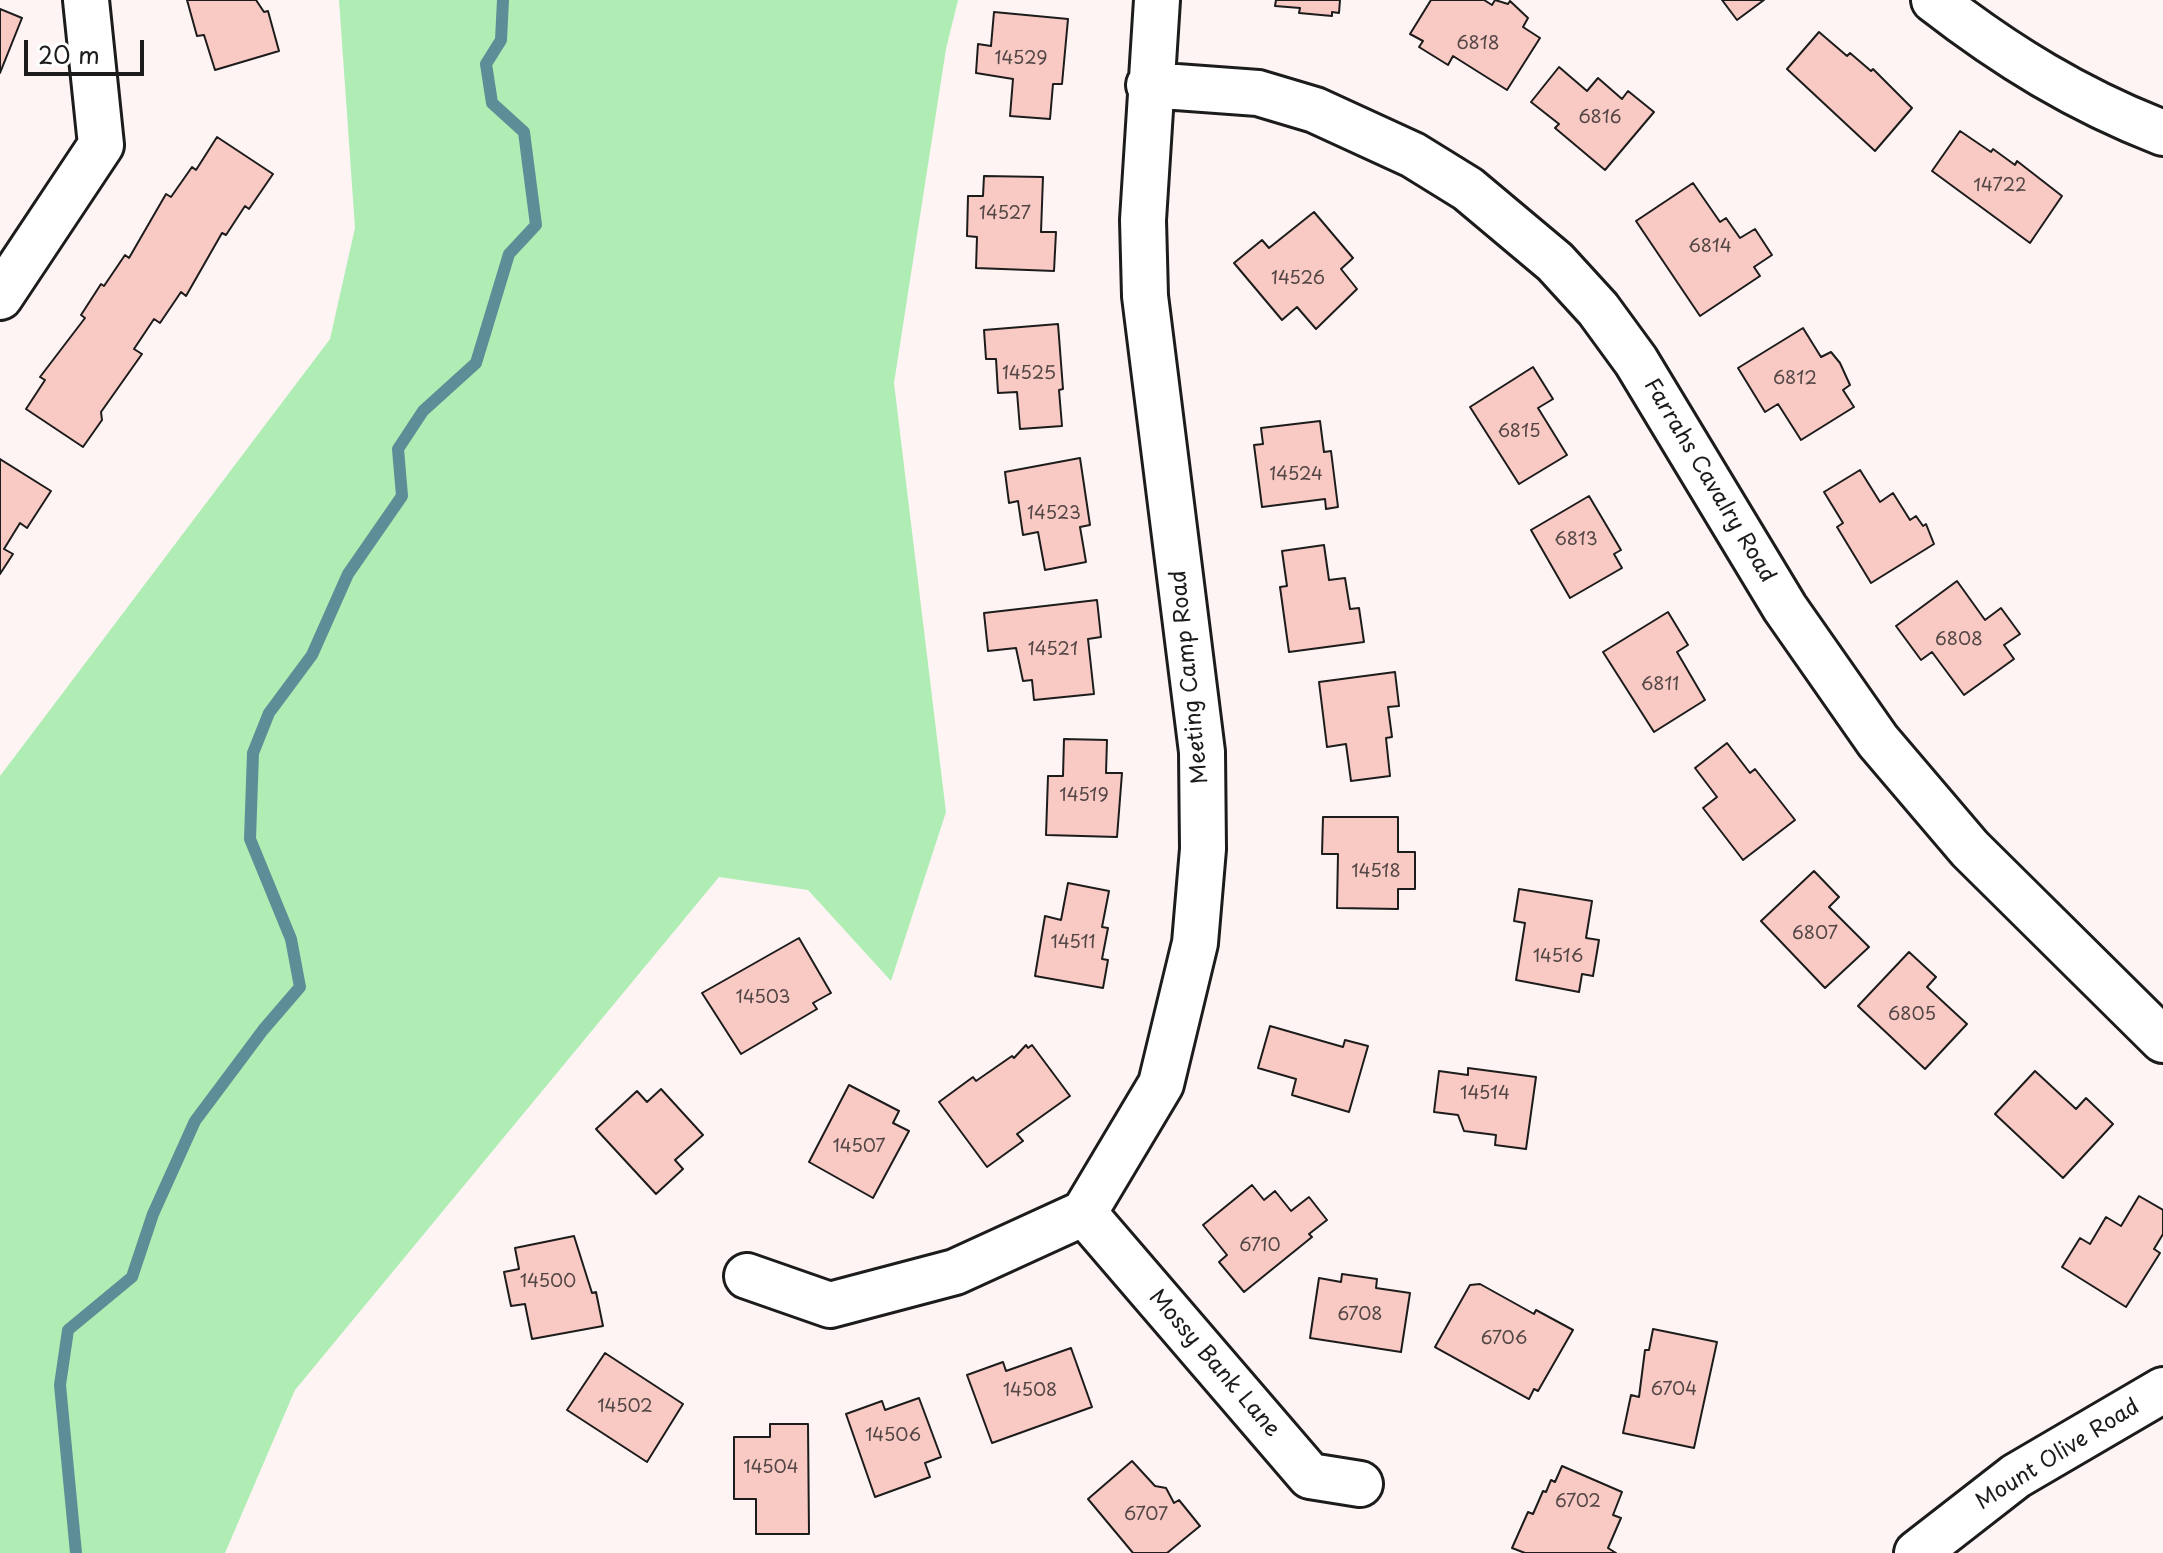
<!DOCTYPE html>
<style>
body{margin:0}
#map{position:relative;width:2163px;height:1553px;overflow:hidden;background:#fef4f3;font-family:"Playpen Sans",sans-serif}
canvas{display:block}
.scale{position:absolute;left:24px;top:40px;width:120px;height:36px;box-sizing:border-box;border:4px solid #1c1c1c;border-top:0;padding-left:10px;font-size:24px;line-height:28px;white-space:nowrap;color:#1c1c1c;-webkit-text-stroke:6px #fff;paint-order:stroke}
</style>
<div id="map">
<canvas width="2163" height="1553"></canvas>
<div class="scale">20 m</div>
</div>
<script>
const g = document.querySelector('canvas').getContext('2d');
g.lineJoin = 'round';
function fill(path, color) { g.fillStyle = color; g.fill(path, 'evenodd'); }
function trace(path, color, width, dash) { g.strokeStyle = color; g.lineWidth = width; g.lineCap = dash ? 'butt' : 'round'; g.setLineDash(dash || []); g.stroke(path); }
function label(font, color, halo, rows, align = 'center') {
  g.font = font + ' "Playpen Sans",sans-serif'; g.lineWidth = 8; g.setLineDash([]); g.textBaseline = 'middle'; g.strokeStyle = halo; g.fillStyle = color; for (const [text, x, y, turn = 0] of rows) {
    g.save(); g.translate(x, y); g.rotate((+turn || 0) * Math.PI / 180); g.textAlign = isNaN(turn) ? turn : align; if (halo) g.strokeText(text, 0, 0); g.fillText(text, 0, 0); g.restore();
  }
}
fill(new Path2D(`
 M339,0H958L946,49L894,383L946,812L891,981L808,890L719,877L295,1390L225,1553H0V776L330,339L355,228Z`), '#afedb4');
trace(new Path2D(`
 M76,1553L60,1385L68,1330L132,1277L153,1214L195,1121L263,1030L300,987L291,939L250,839L253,753L269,713L312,655L348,574L402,496L398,449L423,411L476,363L509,254L536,225L524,132L492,103L486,64L501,40L503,0`), '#5d8d96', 12);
const building = new Path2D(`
 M187,0H256L264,12L268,11L279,51L215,70L204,35L197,36Z
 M1276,0H1340L1339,13L1332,12V16L1299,13L1300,8L1275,6Z
 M1431,0H1484L1492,5L1495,0L1508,4L1510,1L1528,18L1523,27L1540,38L1507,90L1453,56L1448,65L1419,47L1423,41L1410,34Z
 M1722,0H1764L1737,20Z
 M0,9L22,18L0,73Z
 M994,12L1068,19L1062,84H1053L1050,119L1010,116L1013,79L976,73L978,44L991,46Z
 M1819,32L1847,56L1850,53L1871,71L1873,69L1912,108L1875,151L1787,69Z
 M1559,67L1587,91L1598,78L1622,99L1628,91L1654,112L1605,170L1555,128L1559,124L1531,102Z
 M1960,131L1991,152L1993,149L2015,165L2017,161L2062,196L2030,243L1932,171Z
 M217,137L273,174L249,209L245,206L226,235L222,233L186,296L181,292L160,323L154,319L134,349L142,354L101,412L102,420L83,447L26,409L45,380L40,377L85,318L81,315L101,284L104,286L125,255L129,258L166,194L171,197L192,167L196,170Z
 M984,176L1043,177L1041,232H1056L1054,271L976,268L977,237L967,236L968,196H983Z
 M1693,183L1720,222L1726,218L1740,238L1755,229L1772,255L1754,267L1760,276L1700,316L1636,221Z
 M1314,212L1353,258L1341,269L1357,289L1316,329L1297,307L1282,320L1234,263L1262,240L1269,248Z
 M1058,324L1063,389L1059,390L1062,426L1020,429L1017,392L998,393L996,359H986L984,330Z
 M1803,328L1821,357L1831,352L1840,363L1850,385L1843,390L1854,407L1801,440L1778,404L1765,412L1738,368Z
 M1533,367L1553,399L1538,408L1567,455L1519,484L1470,407Z
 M1320,421L1324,452L1331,451L1338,507L1326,509L1325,499L1262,507L1254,445L1263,444L1261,428Z
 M1080,458L1090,525L1080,527L1086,562L1045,570L1038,532L1023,535L1018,501L1009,503L1005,472Z
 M0,459L51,491L27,528L20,523L4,549L13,554L0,574Z
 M1860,470L1880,502L1893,493L1910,520L1916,516L1923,526L1926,524L1934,544L1871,583L1837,527L1843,523L1824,492Z
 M1589,496L1621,550L1614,554L1622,568L1570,598L1531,530Z
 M1324,545L1329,580L1345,578L1350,609L1359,608L1364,642L1289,652L1280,587L1287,586L1282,551Z
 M1957,581L1985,620L2001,608L2020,634L2004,645L2014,659L1964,695L1932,652L1921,660L1896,626Z
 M1097,600L1101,637L1088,639L1094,694L1034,700L1032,680L1023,681L1016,648L988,651L984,613Z
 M1668,612L1688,645L1677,652L1705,700L1654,732L1603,652Z
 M1395,672L1399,706L1388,707L1392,737L1386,738L1390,776L1351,781L1346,744L1327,747L1319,682Z
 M1064,739L1107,740L1106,773H1122L1117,837L1046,835L1048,776H1063Z
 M1727,743L1750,773L1755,769L1795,820L1743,860L1703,808L1717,797L1695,768Z
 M1323,817H1398V852H1415V889H1398V909L1337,908L1338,854H1322Z
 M1814,871L1839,897L1829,907L1869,947L1825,988L1761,921Z
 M1068,883L1109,891L1102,927L1108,928L1102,959L1108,960L1103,988L1035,976L1045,916L1061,920Z
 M1519,889L1592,901L1586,938L1599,940L1593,976L1582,974L1579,992L1516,980L1525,923L1514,921Z
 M799,938L831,993L813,1003L817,1009L741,1054L702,993Z
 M1909,952L1936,977L1927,987L1967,1024L1925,1069L1858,1006Z
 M1270,1026L1343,1047L1345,1040L1368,1046L1349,1112L1292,1095L1296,1079L1258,1068Z
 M1026,1045L1028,1048L1032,1045L1070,1096L1017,1134L1023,1141L987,1167L939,1102L973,1077L976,1081L1012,1056L1014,1058Z
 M1468,1068L1536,1077L1526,1149L1495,1145L1496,1135L1464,1131L1458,1115L1434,1112L1439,1071L1468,1075Z
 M2035,1071L2076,1109L2086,1098L2113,1124L2063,1178L1995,1114Z
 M849,1085L899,1111L893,1123L909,1131L873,1198L809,1162Z
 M661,1089L703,1135L675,1160L683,1169L656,1194L596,1129L637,1091L647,1102Z
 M1252,1185L1264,1200L1275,1191L1291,1211L1309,1197L1327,1220L1309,1234L1312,1237L1244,1292L1219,1262L1227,1255L1203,1225Z
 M2139,1196L2163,1210V1234L2154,1249L2160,1253L2126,1307L2062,1267L2080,1238L2090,1244L2106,1217L2121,1226Z
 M574,1236L592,1293L596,1292L603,1326L532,1339L525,1304L511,1306L504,1272L519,1269L515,1248Z
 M1342,1274L1377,1279L1376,1288L1410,1293L1401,1352L1310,1338L1319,1278L1341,1282Z
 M1480,1284L1534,1314L1536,1310L1573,1330L1538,1391L1534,1389L1529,1399L1435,1347L1470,1285Z
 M1653,1329L1717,1342L1694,1448L1623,1433L1631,1395L1639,1397L1645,1350H1649Z
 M1071,1348L1092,1407L992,1443L967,1375L1003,1362L1006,1371Z
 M605,1353L683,1404L647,1462L567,1410Z
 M919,1398L941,1457L925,1463L930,1477L875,1497L846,1414L882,1401L885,1410Z
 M770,1424H808L809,1534H756V1499H734V1437H770Z
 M1132,1461L1155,1486L1166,1488L1174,1503L1179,1500L1200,1526L1167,1553H1133L1088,1499Z
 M1562,1466L1622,1492L1613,1515L1621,1518L1608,1548L1616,1553H1525L1512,1548L1528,1512L1533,1514L1543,1491L1546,1492L1551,1480L1555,1482Z`);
fill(building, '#f9c9c4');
trace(building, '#1c1c1c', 2);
const minor = new Path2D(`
 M1934,0C2006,56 2078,100 2163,133
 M1149,85L1258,93L1315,110L1413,155L1468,189L1555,262L1598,309L1636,361L1785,608L1878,741L1970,849L2163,1040
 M0,297L101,145L86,0
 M1084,1213L1310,1476L1360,1484
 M747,1276L830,1305L955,1272L1084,1213L1161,1084L1195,943L1203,849L1202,752L1145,296L1143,220L1157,0
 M1917,1553L2016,1476L2163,1390`);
trace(minor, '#1c1c1c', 50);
trace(minor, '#fff', 44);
label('18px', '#534746', null, [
 ["6818",1478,44],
 ["14529",1021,59],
 ["6816",1600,118],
 ["14722",2000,186],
 ["14527",1005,214],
 ["6814",1710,247],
 ["14526",1298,279],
 ["14525",1029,374],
 ["6812",1795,379],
 ["6815",1519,432],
 ["14524",1296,475],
 ["14523",1054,514],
 ["6813",1576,540],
 ["6808",1959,640],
 ["14521",1053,650],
 ["6811",1660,685],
 ["14519",1084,796],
 ["14518",1376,872],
 ["6807",1815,934],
 ["14511",1073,943],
 ["14516",1558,957],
 ["14503",763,998],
 ["6805",1912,1015],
 ["14514",1485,1094],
 ["14507",859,1147],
 ["6710",1260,1246],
 ["14500",548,1282],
 ["6708",1360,1315],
 ["6706",1504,1339],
 ["6704",1674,1390],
 ["14508",1030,1391],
 ["14502",625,1407],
 ["14506",893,1436],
 ["14504",771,1468],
 ["6702",1578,1502],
 ["6707",1146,1515]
]);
label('22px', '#1c1c1c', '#fff', [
 ["Farrahs Cavalry Road",1709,481,59],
 ["Meeting Camp Road",1190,677,-96],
 ["Mossy Bank Lane",1214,1364,49],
 ["Mount Olive Road",2058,1455,-32]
]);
</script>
